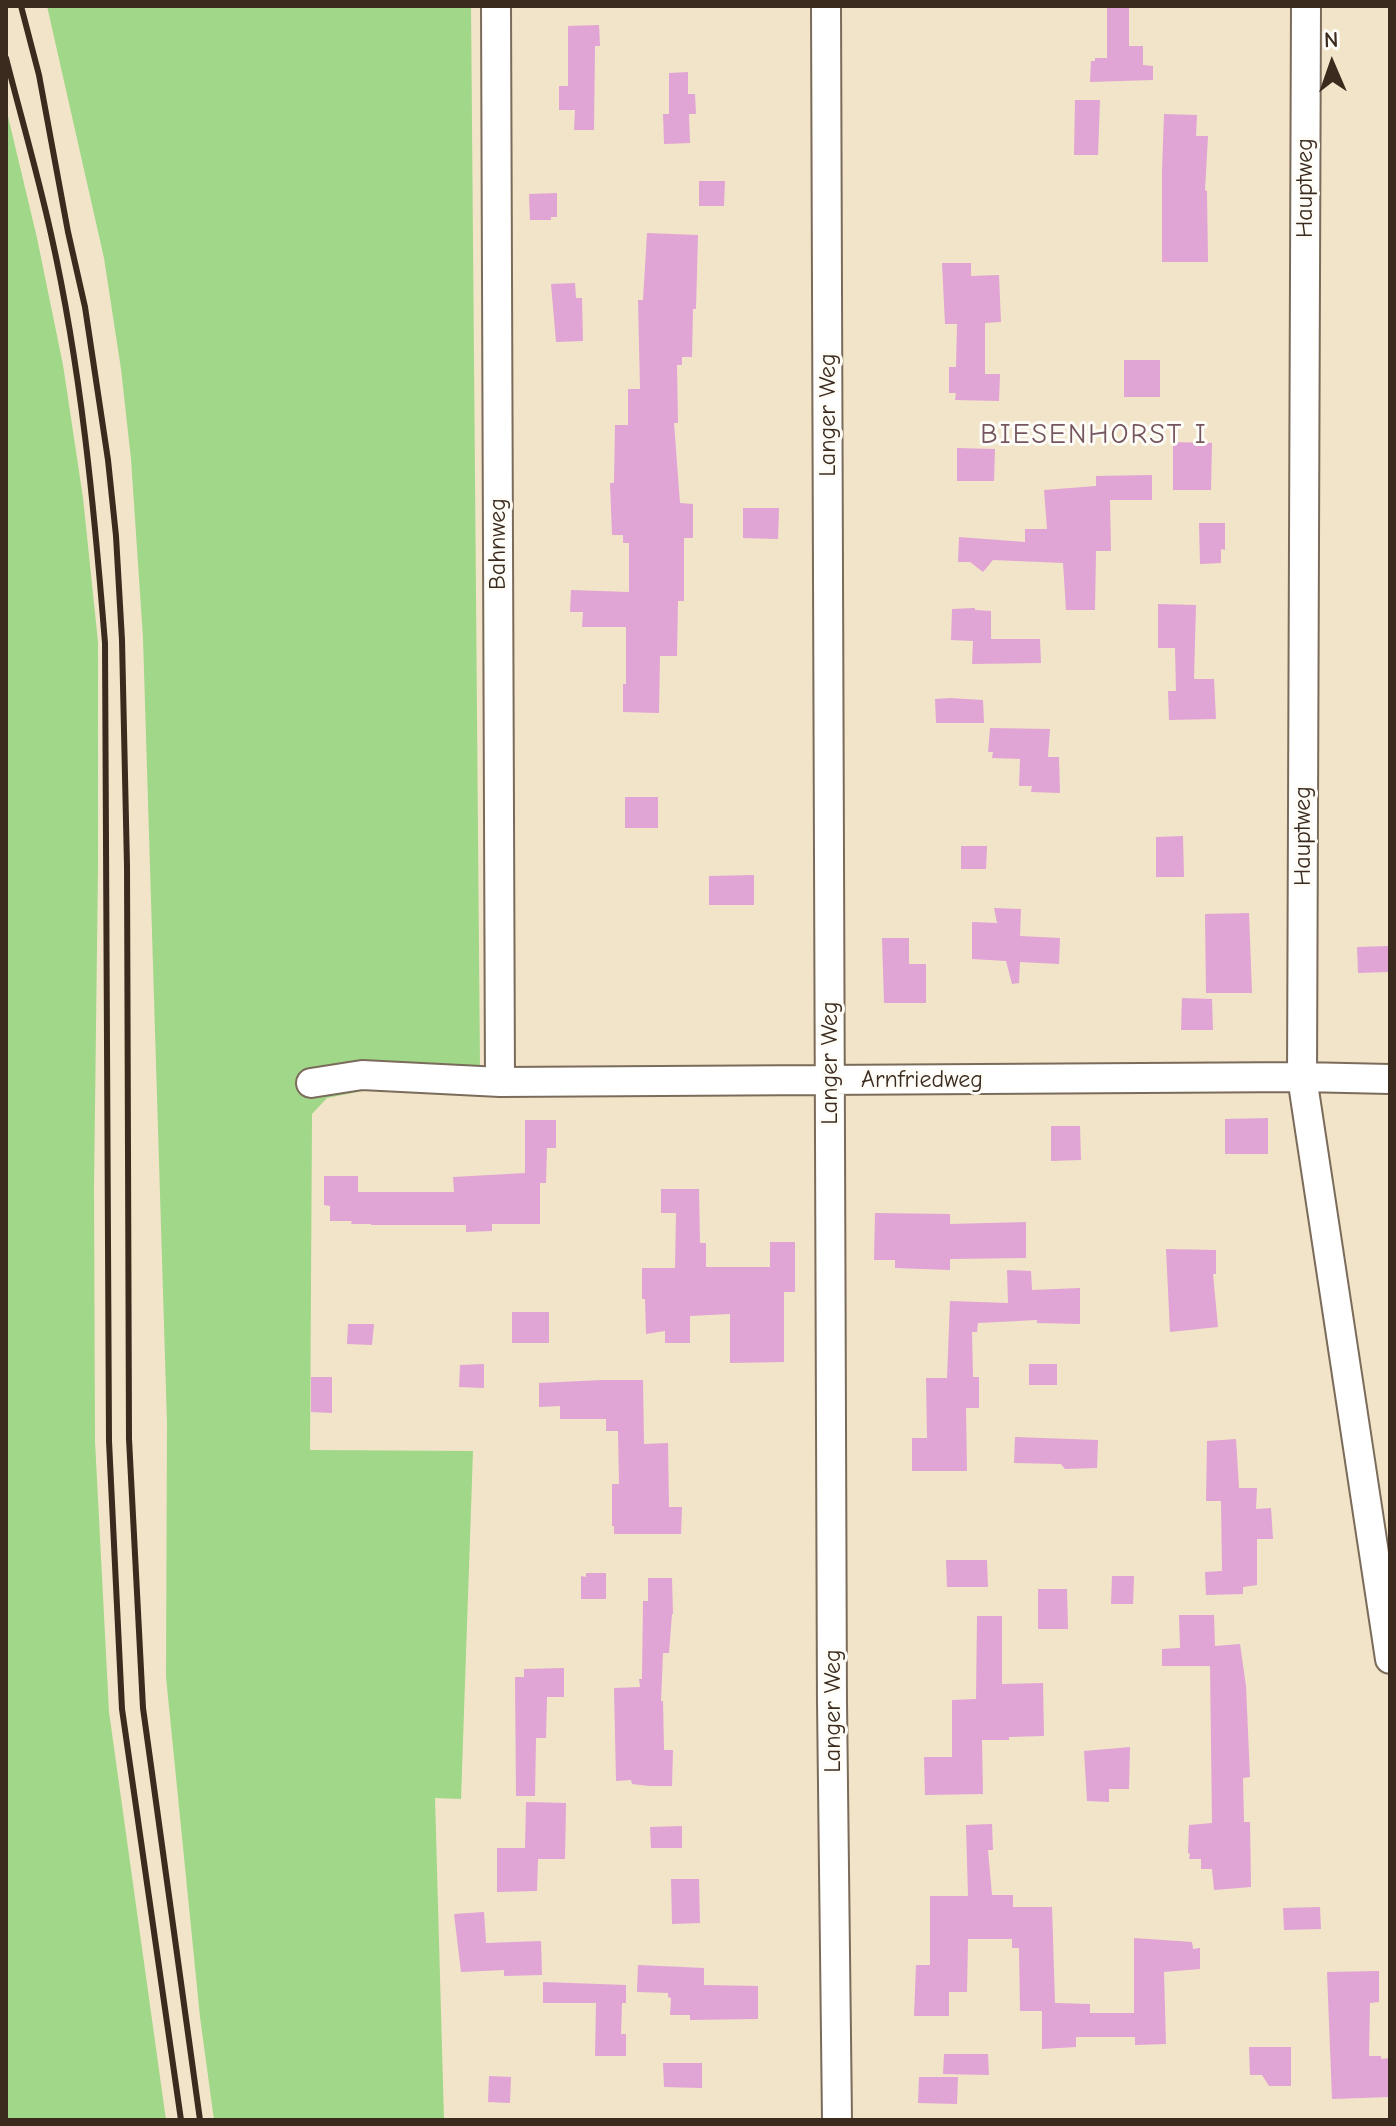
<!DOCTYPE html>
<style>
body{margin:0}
#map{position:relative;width:1396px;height:2126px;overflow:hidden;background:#f2e4c8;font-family:"Comic Neue",sans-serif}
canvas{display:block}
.frame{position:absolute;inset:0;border:8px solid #3b2a1e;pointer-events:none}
.north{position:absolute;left:1292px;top:24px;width:80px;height:80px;-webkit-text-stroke:6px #fdfcf7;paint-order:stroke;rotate:358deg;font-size:22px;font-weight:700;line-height:32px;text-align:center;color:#3b2a1e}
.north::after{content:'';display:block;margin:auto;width:28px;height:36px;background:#3b2a1e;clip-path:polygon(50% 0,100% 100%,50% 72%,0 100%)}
</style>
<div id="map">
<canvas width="1396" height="2126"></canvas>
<div class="frame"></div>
<div class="north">N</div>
</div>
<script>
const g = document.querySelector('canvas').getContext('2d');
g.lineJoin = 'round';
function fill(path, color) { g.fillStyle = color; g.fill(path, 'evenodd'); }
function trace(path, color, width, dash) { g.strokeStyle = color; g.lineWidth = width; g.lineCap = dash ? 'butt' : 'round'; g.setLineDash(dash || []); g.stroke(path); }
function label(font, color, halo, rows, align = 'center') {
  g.font = font + ' "Comic Neue",sans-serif'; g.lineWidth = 6; g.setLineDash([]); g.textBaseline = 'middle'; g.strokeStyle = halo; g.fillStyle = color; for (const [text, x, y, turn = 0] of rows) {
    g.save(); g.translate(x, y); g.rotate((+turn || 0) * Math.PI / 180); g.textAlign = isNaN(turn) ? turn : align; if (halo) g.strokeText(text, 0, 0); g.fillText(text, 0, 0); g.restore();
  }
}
fill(new Path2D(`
 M47,6H471L480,1068L327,1098L312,1114L310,1450L473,1451L461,1799L435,1798L444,2120H214L200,2017L166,1677L167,1423L143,638L131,459L121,369L104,258Z
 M6,108L37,238L63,365L83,498L98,642V868L94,1187L95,1441L109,1712L166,2120H6Z`), '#a0d788');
fill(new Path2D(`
 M1107,6H1129V46H1143V65L1153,66V80L1090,82L1091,61H1095V58H1107Z
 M599,25L600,46H595L594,130H574L575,110H559V86H568V26Z
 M688,72V94H695L696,114H689L690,143L664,144L663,114H669V73Z
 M1075,100H1100L1098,155H1074Z
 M1164,114L1197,115L1196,136H1208L1205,190L1207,191L1208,262H1162V171Z
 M699,181H725L724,206H699Z
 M557,193V217H551V220H530L529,194Z
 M647,233L698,235L696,309H693L692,357H682V365H677L678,423H674L680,503L693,504V538H684V601H678L677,656H660L659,713L623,712V684H626V627H582L583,612H570L571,590L629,592V543H623V535H612L610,483H614L615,425H628V389H640L638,300H643Z
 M942,263H971V276L999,275L1001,322L985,323V374H1000L999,401L955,400L956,393H949V367H956L957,324H945Z
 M575,283L576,298H582L583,341L556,342L551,284Z
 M1124,360H1160V397H1124Z
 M1173,442L1212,443L1211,490H1173Z
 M957,448L995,449L994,481H957Z
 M1152,475V500H1110L1111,551H1096L1095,610H1066L1063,563L993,560L983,572L970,562H958L959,537L1025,542V529H1047L1044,490L1096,486V476Z
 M743,508H779L778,539L743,538Z
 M1199,523H1225V550L1221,549V563L1200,564Z
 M1158,604L1196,605L1194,679H1214L1216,719L1169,720L1168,691H1176L1175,648H1158Z
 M975,608V610L991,611V639H1040L1041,663L972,664L973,641L951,640L952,609Z
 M950,698L983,700L984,723H936L935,699Z
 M990,728L1050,729L1048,757H1059L1060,793L1031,792L1032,786H1019L1020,759L992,758L993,752H988Z
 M625,797H658V828H625Z
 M1183,836L1184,877H1156V837Z
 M961,846H987L986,869H961Z
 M754,875V905H709V876Z
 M994,908L1021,909L1020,936L1060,938L1059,964L1020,962L1019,983L1012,984L1006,961L972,959V922L997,923Z
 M1249,913L1252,993H1206L1205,914Z
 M882,938H909V964H926V1003H884Z
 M1390,946V972L1358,973L1357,947Z
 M1182,998L1212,999L1213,1030H1181Z
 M1268,1118V1154H1225V1119Z
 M525,1120H556V1148H547L546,1183H540V1224H492V1231L466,1232V1225H371V1224H351L352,1221H330V1206L324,1205V1176H358V1192H454L453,1177L525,1173Z
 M1051,1126H1080L1081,1160L1051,1161Z
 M661,1189H699L700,1243H706V1267H770V1242H795V1292H784V1362L730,1363V1314L690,1316V1343H665V1331L646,1334L645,1299H642V1268H675L676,1213H661Z
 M875,1213L950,1214V1224L1026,1222V1258L950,1259V1270L895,1268V1260H874Z
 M1166,1249L1216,1250V1274H1213L1218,1327L1170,1332Z
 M1007,1270L1031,1271L1032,1290L1080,1288V1324L1037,1323V1320L978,1323L977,1332H972L973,1377H979V1408H966L967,1471H912V1438H927L926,1378H947L950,1301L1008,1303Z
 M512,1312H549V1343H512Z
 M348,1324H374L372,1345L347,1344Z
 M484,1364V1388L459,1387L460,1365Z
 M1029,1364H1057V1385H1029Z
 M311,1377H332V1413L311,1412Z
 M602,1380H643L644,1444L668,1443L669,1507H682L681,1534H614V1526H612V1484H619L618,1431H606V1419H560V1406L539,1407V1383Z
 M1015,1437L1098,1440L1097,1468L1065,1469L1061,1464L1014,1463Z
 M1236,1439L1239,1488H1257L1256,1509L1271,1508L1273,1539H1257V1585L1243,1587V1594L1206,1595L1205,1572L1222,1571L1221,1501H1206L1207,1441Z
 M946,1560H987L988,1587H947Z
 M586,1573H606V1599H581V1576L586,1577Z
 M1112,1576H1134L1133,1604H1111Z
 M648,1578H672L673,1614H672L669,1653H663L661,1701H663L664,1750H673L672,1786H649L632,1784L631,1780L616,1781L614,1688L640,1687L639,1679H642L643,1601H648Z
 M1038,1589H1067L1068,1629H1038Z
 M1179,1615H1214L1215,1646L1240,1644L1246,1686L1250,1777L1243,1778L1244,1822H1250L1251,1887L1214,1890L1212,1869H1201V1859H1189L1190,1854L1188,1853L1189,1825L1212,1823L1210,1666H1162V1649L1180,1648Z
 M977,1616H1002V1684L1043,1683L1044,1736L1009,1737V1740H982L983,1794L925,1795L924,1757H952V1700L976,1699Z
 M564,1668V1697H547L546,1738H536L535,1796H516L515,1677H524V1669Z
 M1130,1747L1129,1789H1109V1802L1087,1801L1084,1751Z
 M526,1802L566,1803L565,1859H538L537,1891L497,1892V1848H525Z
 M992,1824L993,1850H988L992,1895H1013V1907H1052L1055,2003L1090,2004V2013H1134V1938L1192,1942L1193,1949L1200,1948V1969L1164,1972L1166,2044L1135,2045V2037H1076V2047L1042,2049V2011H1020L1019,1948H1012V1939H968L967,1992H949V2016H914L916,1965H930V1896H968L966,1825Z
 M682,1826V1848H651L650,1827Z
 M671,1879H699L700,1923L672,1924Z
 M1320,1907L1321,1929L1284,1930L1283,1908Z
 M484,1912L486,1943L541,1941L542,1975L504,1976V1970L461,1972L454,1914Z
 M638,1965L704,1968V1985L758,1986V2019L690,2020V2015H670L671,1998L668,1997V1993L637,1992Z
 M1379,1971V2002L1370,2003L1369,2056H1381V2059L1390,2058V2097L1332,2099L1327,1972Z
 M543,1982L626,1985V2003H622L621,2034H626V2056H595L596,2003H543Z
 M1249,2047H1291V2086H1269L1262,2075H1250Z
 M944,2054H988L989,2075L943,2074Z
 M663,2063H702V2088L664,2087Z
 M489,2076L511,2077L510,2103L488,2102Z
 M919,2077H958L957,2104L918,2103Z`), '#e0a4d5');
const minor = new Path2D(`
 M496,6L500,1082
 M826,6L832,1702L837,2120
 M1306,6L1302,1077L1390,1659
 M311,1083L362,1075L500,1082L1302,1077L1390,1079`);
trace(minor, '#7b6b5a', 32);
trace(minor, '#fff', 28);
trace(new Path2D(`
 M21,6L39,75L68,232L85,307L108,460L116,536L122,640L127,866L129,1439L143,1708L200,2120
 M6,58C21,117 38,175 51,234C81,368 94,506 105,643L109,1441L122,1709L181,2120`), '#3b2a1e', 6);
label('24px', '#3b2a1e', '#fdfcf7', [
 ["Hauptweg",1305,188,-90],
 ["Langer Weg",828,415,-90],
 ["Bahnweg",498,544,-90],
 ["Hauptweg",1303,836,-90],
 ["Langer Weg",830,1063,-90],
 ["Arnfriedweg",922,1080],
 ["Langer Weg",833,1711,-90]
]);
g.letterSpacing = '2px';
label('28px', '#75555e', '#fdfcf7', [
 ["BIESENHORST I",1094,435]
]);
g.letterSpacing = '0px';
</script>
